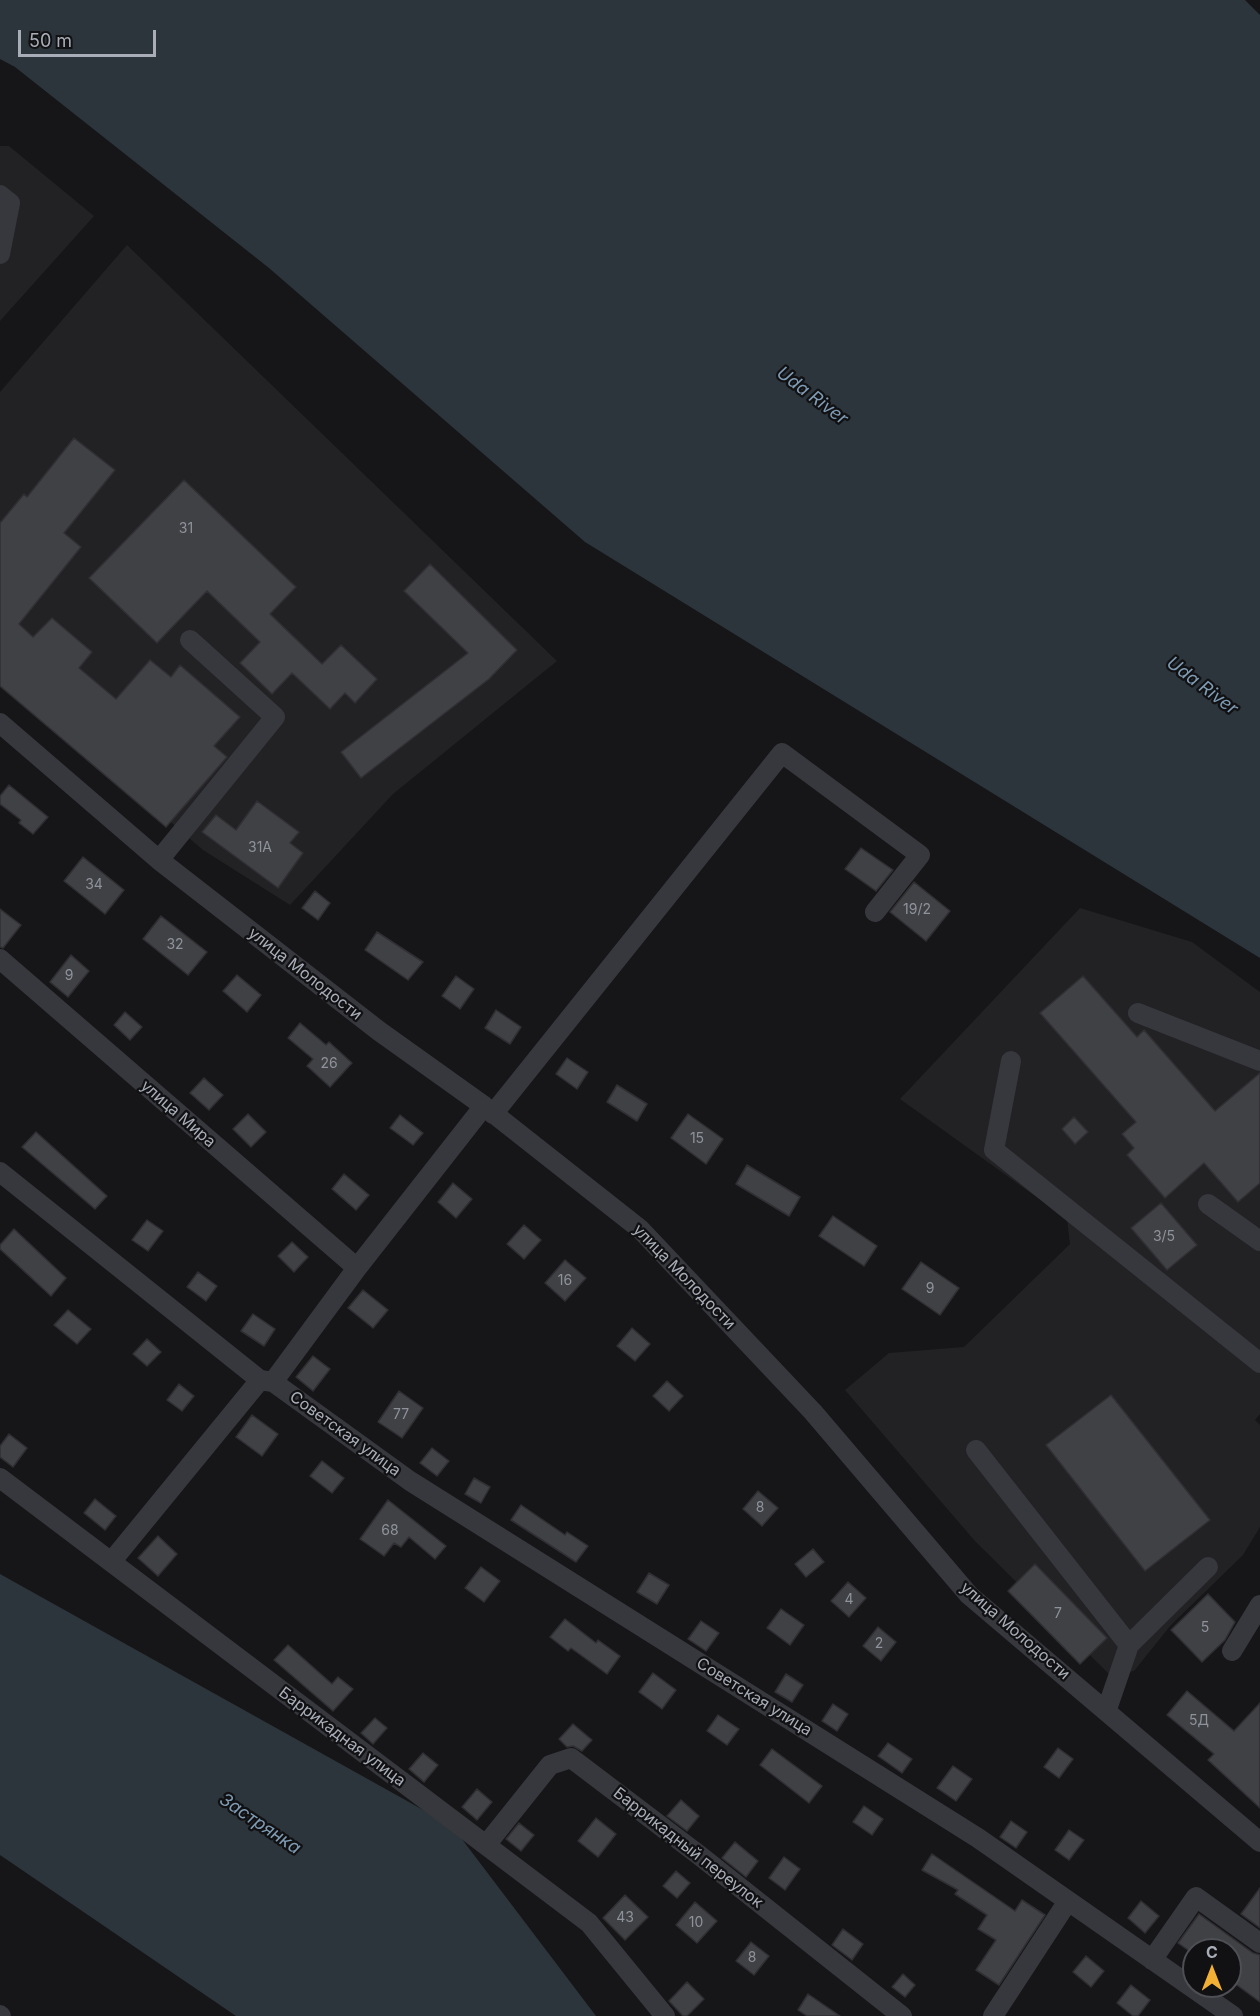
<!DOCTYPE html>
<meta charset="utf-8">
<style>
body{margin:0}
#map{position:relative;width:1260px;height:2016px;overflow:hidden;background:#161618;font-family:Inter,sans-serif}
canvas{display:block}
.north{position:absolute;left:1182px;top:1938px;width:60px;height:60px;box-sizing:border-box;background:#111113;border:2px solid #4d4f55;border-radius:50%;rotate:0deg;font-size:16px;font-weight:700;line-height:24px;text-align:center;color:#a8adb8}
.north::after{content:'';display:block;margin:auto;width:21px;height:27px;background:#f2b134;clip-path:polygon(50% 0,100% 100%,50% 72%,0 100%)}
.scale{position:absolute;left:18px;top:30px;width:138px;height:27px;box-sizing:border-box;border:3px solid #a8adb8;border-top:0;padding-left:8px;font-size:18px;line-height:21px;white-space:nowrap;color:#a8adb8;-webkit-text-stroke:4px #111113;paint-order:stroke}
</style>
<div id="map">
<canvas width="1260" height="2016"></canvas>
<div class="north">С</div>
<div class="scale">50 m</div>
</div>
<script>
const g = document.querySelector('canvas').getContext('2d');
g.lineJoin = 'round';
function fill(path, color) { g.fillStyle = color; g.fill(path, 'evenodd'); }
function trace(path, color, width, dash) { g.strokeStyle = color; g.lineWidth = width; g.lineCap = dash ? 'butt' : 'round'; g.setLineDash(dash || []); g.stroke(path); }
function label(font, color, halo, rows, align = 'center') {
  g.font = font + ' Inter,sans-serif'; g.lineWidth = 4.5; g.setLineDash([]); g.textBaseline = 'middle'; g.strokeStyle = halo; g.fillStyle = color; for (const [text, x, y, turn = 0] of rows) {
    g.save(); g.translate(x, y); g.rotate((+turn || 0) * Math.PI / 180); g.textAlign = isNaN(turn) ? turn : align; if (halo) g.strokeText(text, 0, 0); g.fillText(text, 0, 0); g.restore();
  }
}
fill(new Path2D(`
 M0,146H9L94,216L0,321Z
 M127,245L557,661L393,794L290,905L203,850L0,675V392Z
 M1080,908L1192,942L1260,992V1414L1255,1420L1260,1425V1527L1243,1555L1171,1625L1134,1671L1110,1675L974,1540L845,1390L889,1353L964,1347L1070,1244L1067,1219L900,1099Z`), '#222225');
fill(new Path2D(`
 M0,0H1245L1260,15V958L585,542L269,268L15,67L0,59Z
 M0,1574L452,1826L596,2016H236L0,1855Z`), '#2c353c');
const building = new Path2D(`
 M74,438L115,470L64,533L81,547L19,624L33,637L52,618L92,652L79,668L116,699L150,660L171,677L180,665L240,717L214,746L227,757L166,827L0,686V523L24,494L27,497Z
 M184,480L296,587L270,614L322,664L341,645L377,679L355,703L345,693L330,709L292,673L272,694L240,663L260,642L207,591L157,643L89,578Z
 M430,564L517,650L489,679L361,778L341,752L468,653L404,591Z
 M9,785L48,817L33,834L19,823L21,820L0,804V796Z
 M257,801L299,832L290,843L303,853L278,888L202,832L216,815L236,830Z
 M861,848L893,870L876,891L845,869Z
 M83,857L124,890L105,914L64,881Z
 M914,882L950,911L926,941L890,912Z
 M315,891L330,903L318,920L302,908Z
 M0,909L21,925L3,948L0,947Z
 M161,916L207,952L188,975L143,939Z
 M377,932L423,962L408,980L365,950Z
 M71,955L89,971L68,997L50,982Z
 M237,975L261,995L247,1012L223,991Z
 M456,976L474,989L460,1009L442,996Z
 M1083,976L1137,1037L1144,1030L1215,1111L1260,1073V1183L1238,1202L1204,1163L1165,1198L1127,1155L1134,1148L1122,1134L1136,1122L1040,1013Z
 M496,1010L521,1027L510,1044L485,1028Z
 M125,1012L142,1027L130,1040L114,1025Z
 M300,1023L326,1045L329,1042L352,1063L330,1087L307,1066L313,1059L288,1038Z
 M567,1058L588,1072L577,1089L556,1074Z
 M204,1078L223,1095L209,1110L190,1093Z
 M617,1085L647,1104L637,1121L607,1102Z
 M248,1114L266,1132L251,1147L233,1129Z
 M688,1114L723,1139L706,1164L671,1138Z
 M400,1115L423,1133L413,1145L390,1128Z
 M1074,1117L1088,1132L1075,1144L1062,1129Z
 M36,1132L107,1196L95,1209L22,1147Z
 M747,1165L800,1197L789,1216L736,1184Z
 M344,1174L369,1195L356,1210L332,1189Z
 M453,1183L472,1199L456,1218L438,1202Z
 M1161,1203L1197,1245L1167,1270L1131,1228Z
 M833,1216L877,1246L864,1266L819,1236Z
 M147,1220L163,1231L148,1251L132,1240Z
 M524,1225L541,1240L524,1259L507,1244Z
 M14,1229L66,1278L51,1296L0,1249V1245Z
 M292,1242L308,1257L294,1272L278,1256Z
 M565,1260L586,1278L565,1301L545,1283Z
 M921,1262L959,1288L940,1315L902,1289Z
 M198,1272L217,1286L206,1301L187,1287Z
 M363,1290L388,1310L373,1328L348,1308Z
 M68,1310L91,1329L77,1344L54,1325Z
 M253,1314L275,1329L264,1346L241,1331Z
 M632,1328L650,1344L635,1361L617,1346Z
 M147,1339L161,1352L147,1366L133,1354Z
 M313,1356L330,1369L313,1391L296,1377Z
 M667,1381L683,1396L669,1411L653,1396Z
 M179,1384L194,1396L182,1411L167,1400Z
 M399,1391L423,1408L402,1438L378,1422Z
 M1111,1395L1210,1520L1145,1571L1046,1445Z
 M252,1415L278,1434L262,1456L236,1437Z
 M9,1434L27,1448L13,1467L0,1457V1446Z
 M432,1448L449,1461L437,1476L420,1463Z
 M322,1461L344,1478L332,1493L310,1476Z
 M474,1478L490,1487L481,1503L465,1494Z
 M758,1491L778,1508L762,1526L743,1509Z
 M95,1499L116,1516L105,1530L84,1513Z
 M388,1500L446,1546L435,1559L409,1537L401,1547L394,1543L384,1556L360,1539Z
 M521,1505L565,1535L567,1532L588,1546L576,1562L511,1520Z
 M158,1536L177,1554L158,1576L138,1558Z
 M813,1549L824,1562L806,1577L795,1564Z
 M1035,1564L1107,1638L1080,1664L1008,1591Z
 M481,1567L500,1581L484,1602L465,1588Z
 M649,1573L669,1585L657,1604L637,1592Z
 M848,1582L866,1598L849,1617L831,1601Z
 M1208,1594L1235,1622L1225,1640L1202,1662L1171,1630Z
 M781,1609L804,1625L790,1645L767,1628Z
 M565,1619L596,1643L598,1640L620,1656L607,1674L571,1648L568,1651L550,1637Z
 M701,1621L719,1633L706,1651L688,1639Z
 M878,1627L896,1642L881,1661L863,1646Z
 M288,1645L332,1684L338,1677L353,1689L333,1711L274,1660Z
 M653,1673L676,1690L662,1709L639,1692Z
 M786,1674L803,1685L792,1702L775,1692Z
 M1187,1691L1234,1731L1260,1703V1808L1208,1760L1214,1754L1167,1715Z
 M833,1704L848,1714L837,1731L822,1721Z
 M718,1715L739,1729L727,1745L707,1731Z
 M375,1718L387,1728L373,1744L361,1733Z
 M573,1724L592,1740L582,1751L573,1746L567,1747L559,1739Z
 M888,1743L912,1759L902,1773L878,1756Z
 M1058,1748L1073,1759L1059,1778L1044,1767Z
 M772,1749L822,1786L809,1803L760,1765Z
 M423,1753L438,1765L424,1782L409,1769Z
 M953,1766L972,1779L956,1801L937,1788Z
 M477,1789L492,1802L477,1820L462,1807Z
 M681,1800L699,1816L687,1831L667,1816Z
 M864,1806L883,1819L872,1835L853,1822Z
 M596,1818L616,1834L598,1857L578,1841Z
 M1011,1821L1027,1832L1016,1848L1000,1837Z
 M519,1823L534,1835L521,1851L506,1839Z
 M1069,1830L1084,1840L1069,1860L1055,1850Z
 M735,1842L758,1861L746,1877L722,1858Z
 M932,1854L1015,1911L1022,1900L1045,1915L999,1985L976,1970L996,1940L978,1929L987,1915L955,1894L958,1890L922,1870Z
 M784,1857L800,1869L785,1890L769,1878Z
 M676,1871L690,1883L677,1898L663,1886Z
 M1260,1888V1928L1241,1914Z
 M625,1895L648,1917L625,1940L603,1918Z
 M1141,1901L1159,1916L1145,1933L1128,1918Z
 M695,1902L717,1921L697,1943L676,1925Z
 M1199,1914L1253,1953L1260,1955V2002L1230,1980V1950H1188L1178,1943Z
 M843,1929L863,1944L852,1960L832,1945Z
 M751,1942L769,1956L754,1975L736,1961Z
 M1086,1956L1104,1971L1091,1987L1073,1972Z
 M903,1974L915,1985L905,1997L892,1987Z
 M687,1982L704,1999L687,2016H683L669,2001Z
 M1131,1985L1150,2000L1138,2016H1133L1117,2003Z
 M808,1994L840,2016H807L798,2010Z`);
fill(building, '#404145');
trace(building, '#303034', 1.5);
trace(new Path2D(`
 M0,195L10,203L0,254
 M0,723L159,860L379,1031L484,1106L640,1229L813,1412L969,1595L1260,1842
 M159,860L275,717L190,640
 M0,959L357,1268
 M1138,1013L1260,1061
 M1011,1061L994,1150L1260,1363
 M493,1114L782,753L920,855L875,912
 M0,1172L260,1380L273,1382L410,1481L978,1838L1233,2016
 M1208,1204L1260,1241
 M273,1382L357,1268L484,1106
 M976,1450L1129,1645L1107,1709
 M0,1478L589,1923L665,2016
 M111,1562L260,1380
 M1129,1645L1208,1567
 M1232,1651L1260,1605
 M486,1845L550,1765L571,1758L699,1855L902,2016
 M1152,1960L1196,1897L1260,1943
 M0,2015L1,2016
 M993,2016L1068,1901`), '#37383d', 20);
label('14px', '#8e929b', null, [
 ["31",186,529],
 ["31А",260,848],
 ["34",94,885],
 ["19/2",917,910],
 ["32",175,945],
 ["9",69,976],
 ["26",329,1064],
 ["15",697,1139],
 ["3/5",1164,1237],
 ["16",565,1281],
 ["9",930,1289],
 ["77",401,1415],
 ["8",760,1508],
 ["68",390,1531],
 ["4",849,1600],
 ["7",1058,1614],
 ["5",1205,1628],
 ["2",879,1644],
 ["5Д",1199,1721],
 ["43",625,1918],
 ["10",696,1923],
 ["8",752,1958]
]);
label('16px', '#a8adb8', '#111113', [
 ["улица Молодости",305,974,38],
 ["улица Мира",178,1114,41],
 ["улица Молодости",684,1277,46],
 ["Советская улица",345,1434,36],
 ["улица Молодости",1015,1631,41],
 ["Советская улица",754,1697,32],
 ["Баррикадная улица",342,1737,37],
 ["Баррикадный переулок",688,1848,38]
]);
label('italic 18px', '#7f9bb3', '#111113', [
 ["Uda River",812,396,37],
 ["Uda River",1202,686,37],
 ["Застрянка",260,1824,34]
]);
</script>
